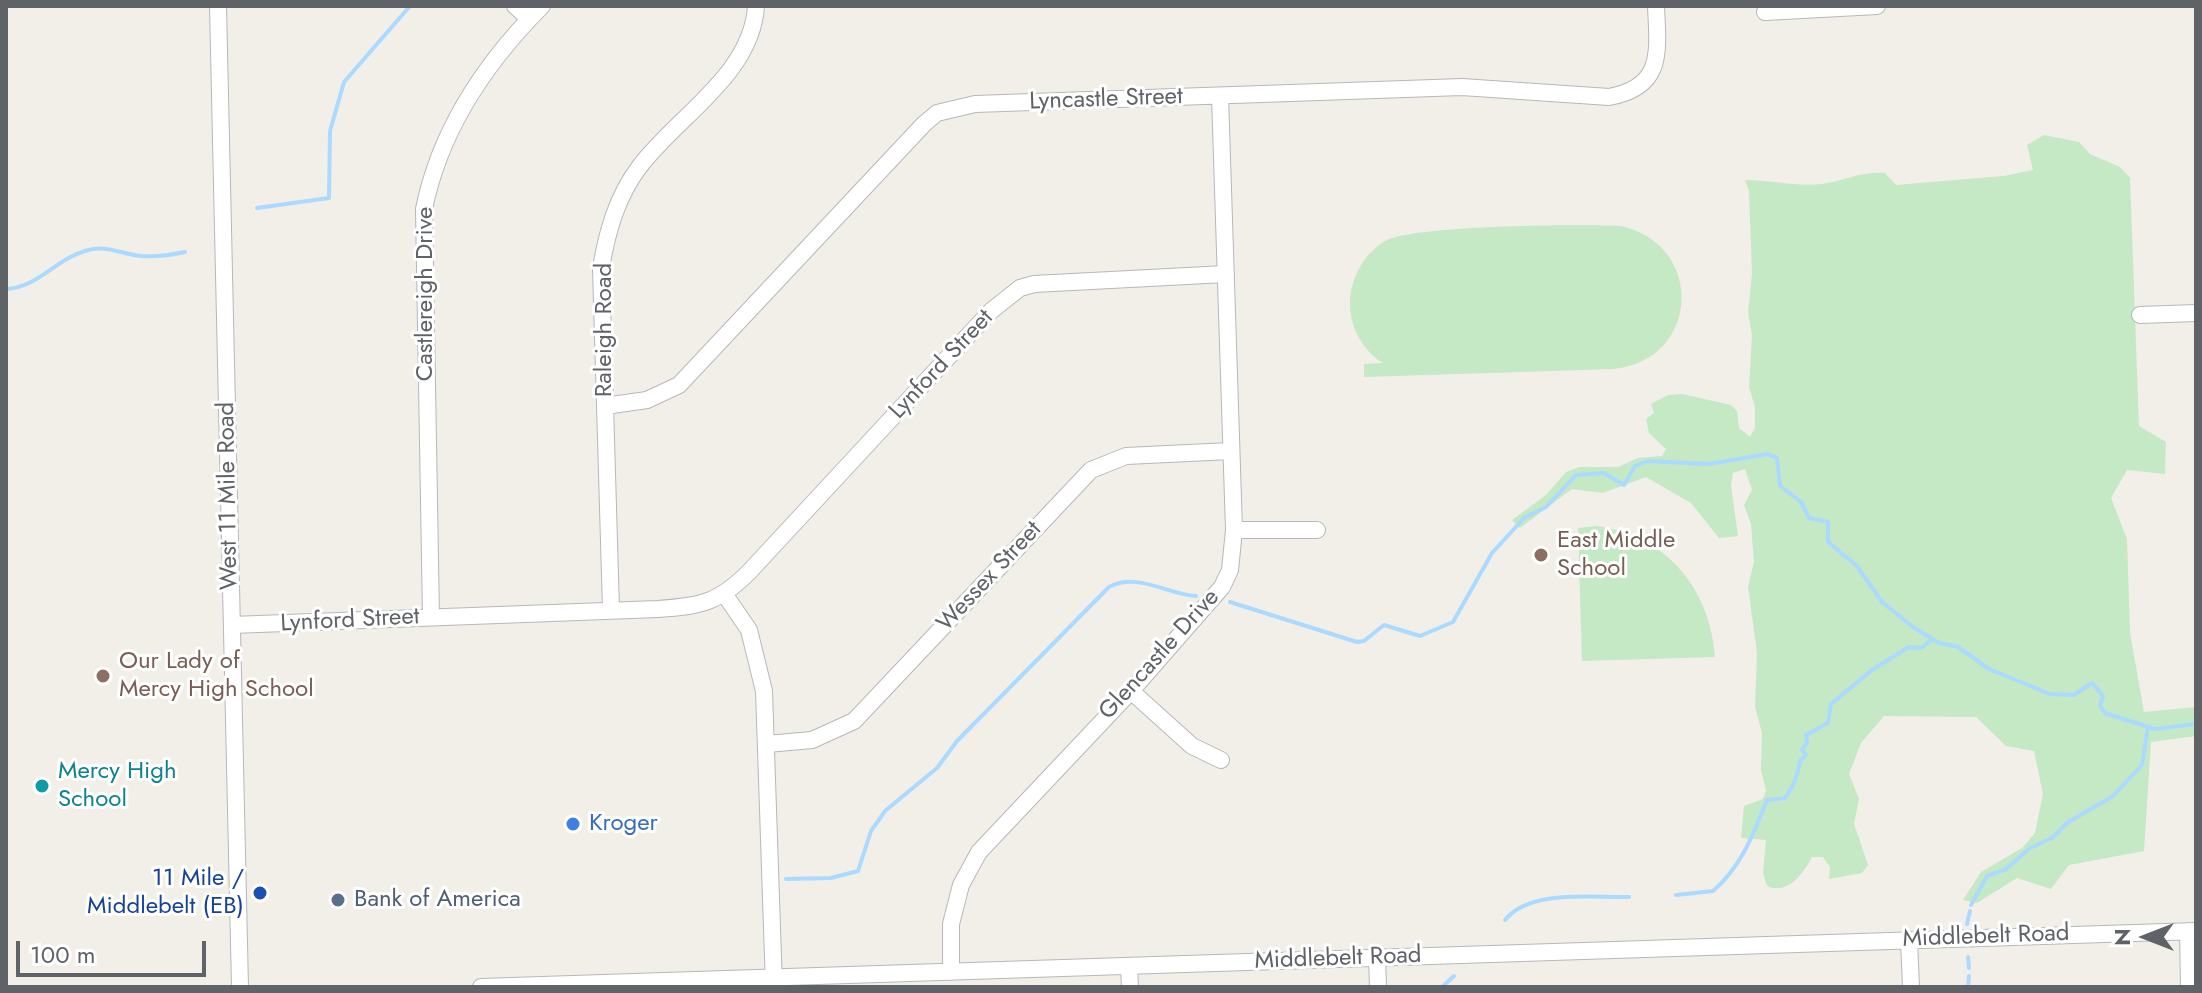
<!DOCTYPE html>
<style>
body{margin:0}
#map{position:relative;width:2202px;height:993px;overflow:hidden;background:#f1efe8;font-family:Jost,sans-serif}
canvas{display:block}
.frame{position:absolute;inset:0;border:8px solid #5f6368;pointer-events:none}
.north{position:absolute;left:2106px;top:897px;width:80px;height:80px;-webkit-text-stroke:6px #fff;paint-order:stroke;rotate:270deg;font-size:22px;font-weight:700;line-height:32px;text-align:center;color:#5f6368}
.north::after{content:'';display:block;margin:auto;width:28px;height:36px;background:#5f6368;clip-path:polygon(50% 0,100% 100%,50% 72%,0 100%)}
.scale{position:absolute;left:16px;top:941px;width:190px;height:36px;box-sizing:border-box;border:4px solid #5f6368;border-top:0;padding-left:10px;font-size:24px;line-height:28px;white-space:nowrap;color:#5f6368;-webkit-text-stroke:6px #fff;paint-order:stroke}
</style>
<div id="map">
<canvas width="2202" height="993"></canvas>
<div class="frame"></div>
<div class="north">N</div>
<div class="scale">100 m</div>
</div>
<script>
const g = document.querySelector('canvas').getContext('2d');
g.lineJoin = 'round';
function fill(path, color) { g.fillStyle = color; g.fill(path, 'evenodd'); }
function trace(path, color, width, dash) { g.strokeStyle = color; g.lineWidth = width; g.lineCap = dash ? 'butt' : 'round'; g.setLineDash(dash || []); g.stroke(path); }
function label(font, color, halo, rows, align = 'center') {
  g.font = font + ' Jost,sans-serif'; g.lineWidth = 6; g.setLineDash([]); g.textBaseline = 'middle'; g.strokeStyle = halo; g.fillStyle = color; for (const [text, x, y, turn = 0] of rows) {
    g.save(); g.translate(x, y); g.rotate((+turn || 0) * Math.PI / 180); g.textAlign = isNaN(turn) ? turn : align; if (halo) g.strokeText(text, 0, 0); g.fillText(text, 0, 0); g.restore();
  }
}
fill(new Path2D(`
 M2044,135L2079,142L2090,154L2120,167L2130,178L2139,426L2166,442L2165,474L2127,470L2111,498L2127,539L2130,633L2144,712L2196,707V736L2151,742L2144,851L2069,865L2051,889L2017,878L1977,903L1963,900L1981,872L2022,848L2035,833L2043,794L2034,751L2006,746L1976,717L1884,716L1861,743L1849,774L1859,799L1854,824L1868,865L1862,873L1829,879L1830,867L1823,857H1812C1803,874 1788,895 1767,886L1763,873L1766,840L1741,838L1744,806L1763,799L1766,791L1761,770L1762,733L1755,707L1757,653L1748,587L1754,562L1751,524L1744,505L1752,490L1745,469L1733,473L1731,485L1738,536L1719,538L1691,503L1646,477L1603,493L1572,489L1520,528L1512,520L1546,495L1566,472L1580,467H1618L1638,458L1662,456L1666,449L1649,433L1646,419L1654,413L1651,404L1668,395L1682,394L1731,405L1737,411L1739,428L1750,437L1755,428V407L1749,387L1752,335L1748,312L1752,274L1749,191L1745,180C1771,180 1797,187 1822,184C1845,181 1861,171 1885,173L1896,185L2004,176L2033,170L2027,145Z
 M1621,226C1706,245 1700,361 1613,369L1364,377V364L1383,363C1363,351 1349,326 1350,302C1351,277 1364,254 1385,241C1413,225 1582,224 1621,226Z
 M1596,526C1666,535 1710,588 1715,657L1582,661L1578,528Z`), '#c5e8c5');
trace(new Path2D(`
 M257,208L329,198L330,131L344,82L410,6
 M6,289C37,288 56,259 85,251C105,244 121,254 141,256C155,257 171,255 185,252
 M1230,602L1357,642L1364,641L1384,625L1420,636L1453,622L1492,553L1524,518L1546,507L1576,475L1604,473L1624,485L1635,466L1648,461L1709,464L1768,454L1777,458L1780,486L1801,502L1809,518L1828,522V542L1857,566L1882,602L1913,627L1939,643L1958,647L1989,669L2050,694L2074,695L2092,683L2103,696L2100,705L2105,713L2155,729L2196,724
 M786,879L831,878L858,871L871,831L885,811L937,768L957,741L1109,587C1138,572 1166,594 1196,596
 M1676,895L1713,891C1742,866 1753,834 1767,800L1785,798C1794,786 1798,775 1800,761L1806,755L1802,749L1807,743L1806,735L1828,723L1831,704L1872,670L1909,647L1921,648L1933,639
 M1971,905L1987,876L2006,869L2030,848L2052,838L2067,823L2113,796L2142,765L2148,727
 M1505,920C1530,889 1591,898 1629,897
 M1967,924L1970,911
 M1968,957L1969,968
 M1442,987L1454,976
 M1968,987L1969,976`), '#aadaff', 4);
const minor = new Path2D(`
 M218,6L240,987
 M515,6L529,19
 M1765,12L1877,6
 M2140,315L2196,313
 M605,406L647,400L679,385L924,124L937,113L975,104L1462,87L1609,97C1664,87 1658,52 1656,6
 M1234,530H1317
 M725,595L749,630L764,691L774,987
 M611,610L601,268C607,232 617,196 640,166C679,115 752,74 756,6
 M431,617L424,209C440,130 485,63 542,6
 M232,625L658,609C701,606 718,603 749,572L991,311L1020,288L1034,284L1226,274
 M1131,691L1192,746L1221,760
 M767,744L812,740L854,721L1091,470L1126,456L1230,451
 M2188,931L2189,987
 M1909,940L1911,987
 M1377,958L1378,987
 M1129,966L1130,987
 M951,972V924L961,885L979,852L1131,691L1222,587L1230,570L1234,530L1220,96
 M481,987L2196,931`);
trace(minor, '#b5b8bc', 18);
trace(minor, '#fff', 16);
for (const [x, y, r, color] of [
 [1541,555,8,"#8d6e63"],
 [103,676,8,"#8d6e63"],
 [42,786,8,"#0f9aa8"],
 [573,824,8,"#3f7fe0"],
 [260,893,8,"#1a4fb4"],
 [338,900,8,"#5c6f8a"]
]) { const dot = new Path2D(); dot.arc(x, y, r, 0, 2 * Math.PI); g.fillStyle = color; g.fill(dot); trace(dot, '#fff', 3); }
label('24px', '#5f6368', '#fff', [
 ["Lyncastle Street",1106,100,-2],
 ["Castlereigh Drive",426,294,-90],
 ["Raleigh Road",605,330,-90],
 ["Lynford Street",942,365,-47],
 ["West 11 Mile Road",229,496,-91],
 ["Wessex Street",990,577,-47],
 ["Lynford Street",350,621,-3],
 ["Glencastle Drive",1160,655,-48],
 ["Middlebelt Road",1986,937,-2],
 ["Middlebelt Road",1338,959,-2]
]);
label('24px', '#785e54', '#fff', [
 ["East Middle",1557,541],
 ["School",1557,569],
 ["Our Lady of",119,662],
 ["Mercy High School",119,690]
], 'left');
label('24px', '#0d838f', '#fff', [
 ["Mercy High",58,772],
 ["School",58,800]
], 'left');
label('24px', '#366cbe', '#fff', [
 ["Kroger",589,824]
], 'left');
label('24px', '#164399', '#fff', [
 ["11 Mile /",244,879],
 ["Middlebelt (EB)",244,907]
], 'right');
label('24px', '#4e5e75', '#fff', [
 ["Bank of America",354,900]
], 'left');
</script>
